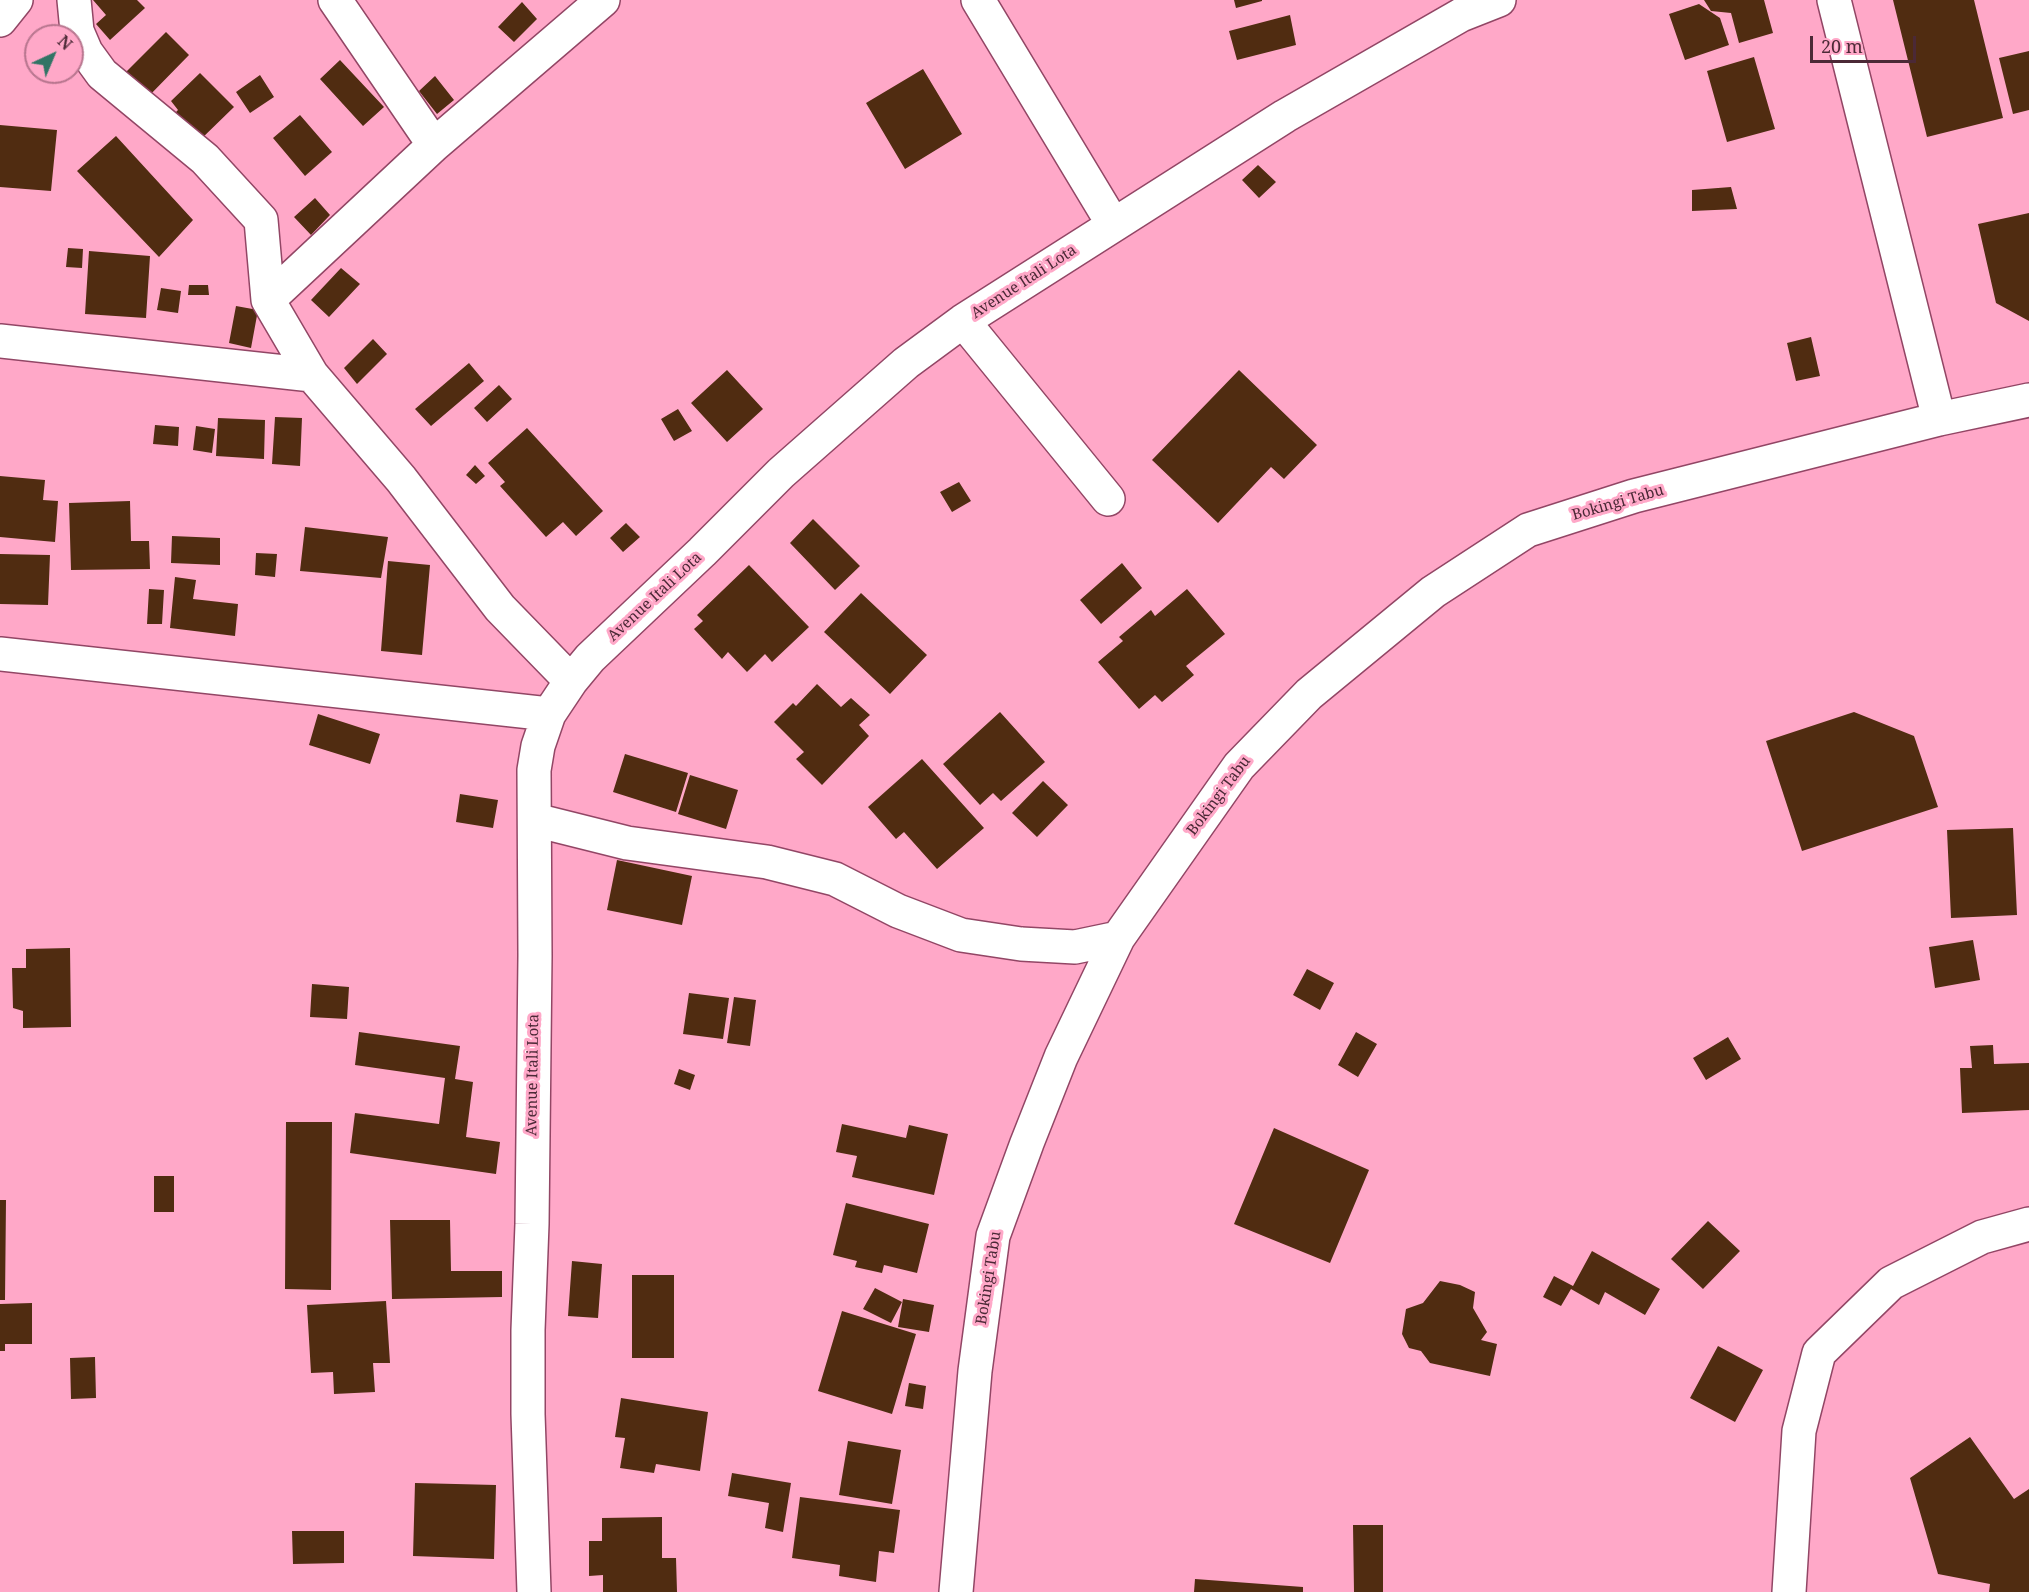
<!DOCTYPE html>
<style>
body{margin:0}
#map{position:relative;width:2029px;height:1592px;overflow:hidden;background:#ffa8c8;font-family:"Noto Serif",serif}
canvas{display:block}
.north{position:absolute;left:24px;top:24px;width:60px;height:60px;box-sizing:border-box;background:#ffa8c8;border:2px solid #b7758e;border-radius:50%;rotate:44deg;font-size:16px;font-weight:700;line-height:24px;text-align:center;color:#4b2936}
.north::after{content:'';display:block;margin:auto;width:21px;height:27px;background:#327465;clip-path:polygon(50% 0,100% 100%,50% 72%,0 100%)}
.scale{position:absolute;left:1810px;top:36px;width:106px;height:27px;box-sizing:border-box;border:3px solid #4b2936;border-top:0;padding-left:8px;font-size:18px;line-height:21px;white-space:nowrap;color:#4b2936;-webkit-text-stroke:4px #ffa8c8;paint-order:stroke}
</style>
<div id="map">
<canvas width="2029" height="1592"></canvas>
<div class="north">N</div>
<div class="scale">20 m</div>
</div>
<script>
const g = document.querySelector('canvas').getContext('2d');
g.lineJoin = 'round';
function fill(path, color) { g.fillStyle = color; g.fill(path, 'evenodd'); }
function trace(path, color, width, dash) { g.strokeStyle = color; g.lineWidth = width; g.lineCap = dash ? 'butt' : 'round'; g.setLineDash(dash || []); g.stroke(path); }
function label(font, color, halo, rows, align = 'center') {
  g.font = font + ' "Noto Serif",serif'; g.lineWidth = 6; g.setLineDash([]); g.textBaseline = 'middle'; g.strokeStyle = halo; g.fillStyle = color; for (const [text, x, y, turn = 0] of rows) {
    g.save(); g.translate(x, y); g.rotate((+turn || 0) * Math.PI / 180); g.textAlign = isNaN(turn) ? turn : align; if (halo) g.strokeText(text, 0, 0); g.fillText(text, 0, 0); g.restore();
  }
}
fill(new Path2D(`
 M93,0H137L145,8L110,40L96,24L106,15Z
 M1234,0H1262V1L1236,8Z
 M1704,0H1764L1773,33L1739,43L1731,13L1711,11Z
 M1893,0H1974L2003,118L1927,137Z
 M522,2L537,19L514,42L498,27Z
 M1699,4L1720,18L1729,45L1685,60L1669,14Z
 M1290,15L1296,45L1237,60L1229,31Z
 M166,32L189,55L145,100L123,75Z
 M2029,51V110L2013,114L1999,58Z
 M1754,57L1775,129L1727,142L1707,71Z
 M340,60L384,107L363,126L320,79Z
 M923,69L962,134L905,169L866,103Z
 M200,73L234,107L197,143L172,116L178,110L171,101Z
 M260,75L274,97L250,113L236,92Z
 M435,76L454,100L437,114L419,91Z
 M300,115L332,152L305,176L273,138Z
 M0,125L57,130L51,191L0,187Z
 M116,136L193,220L159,257L77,171Z
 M1258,165L1276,182L1259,198L1242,180Z
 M1731,187L1737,209L1692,211V190Z
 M315,198L330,215L311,235L294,217Z
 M2029,213V321L1996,303L1978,224Z
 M68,248L83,249L82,268L66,267Z
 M89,251L150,256L146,318L85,314Z
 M341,268L360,284L329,317L311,300Z
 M189,285H208L209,295H188Z
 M161,288L181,291L178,313L157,310Z
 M236,306L258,310L251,348L229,343Z
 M1811,337L1820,376L1796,381L1787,343Z
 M373,339L387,354L357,384L344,368Z
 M469,363L484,381L431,426L415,409Z
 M727,370L763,409L727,442L691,403Z
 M1239,370L1317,445L1284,479L1271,467L1218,523L1152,460Z
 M499,385L512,399L487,422L474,408Z
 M678,409L692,431L674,441L661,419Z
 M275,417L302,418L300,466L272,464Z
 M218,418L265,420L264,459L216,456Z
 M155,425L179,427L178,446L153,444Z
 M196,426L215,429L212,453L193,450Z
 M527,428L603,511L576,536L563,522L546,537L500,486L505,482L488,463Z
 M475,465L485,476L476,484L466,475Z
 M0,476L45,480L43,500L58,501L55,542L0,537Z
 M959,482L971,501L952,512L940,492Z
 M130,501L131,541H149L150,569L71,570L69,503Z
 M813,519L860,566L835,590L790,543Z
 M626,523L640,537L623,552L610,538Z
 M305,527L388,537L381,578L300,571Z
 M172,536L220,538V565L171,563Z
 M256,553L277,554L275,577L255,575Z
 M0,554L50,555L48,605L0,604Z
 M388,561L430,565L422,655L381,651Z
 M1122,563L1142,588L1101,624L1080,600Z
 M749,565L809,627L772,662L765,654L747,672L728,652L722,659L694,629L703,621L697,615Z
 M175,577L196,580L193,599L238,604L235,636L170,628Z
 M149,589L164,590L162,624H147Z
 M1187,589L1225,634L1186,666L1194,675L1162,702L1155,695L1139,709L1098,662L1123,641L1119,637L1151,610L1155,616Z
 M861,593L927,655L890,694L824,632Z
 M817,684L841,707L851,698L870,715L859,725L869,736L822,785L796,759L804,752L774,722L793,703L796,706Z
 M1000,712L1045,762L1001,801L993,793L980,805L943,764Z
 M1854,712L1914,736L1938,807L1802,851L1766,741Z
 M318,714L380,734L370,764L309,745Z
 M625,754L688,773L676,812L613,792Z
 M922,759L984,828L937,869L904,832L896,839L868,807Z
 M690,775L738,790L726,829L678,814Z
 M1043,781L1068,805L1037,837L1012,813Z
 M460,794L498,800L493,828L456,822Z
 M2013,828L2017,915L1951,918L1947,830Z
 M617,860L692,876L682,925L607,910Z
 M1973,940L1980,980L1935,988L1929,947Z
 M70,948L71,1027L23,1028V1011L13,1008L12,968H26V949Z
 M1307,969L1334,983L1320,1010L1293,995Z
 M312,984L349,987L347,1019L310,1017Z
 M689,993L729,998L723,1039L683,1034Z
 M734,997L756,1000L750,1046L727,1043Z
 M359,1032L460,1046L455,1079L473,1082L466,1137L500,1142L496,1174L350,1153L355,1113L439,1124L445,1078L355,1065Z
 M1356,1032L1377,1044L1358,1077L1338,1065Z
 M1728,1037L1741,1059L1706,1080L1693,1058Z
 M1993,1045L1994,1064L2029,1063V1110L1962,1113L1960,1068H1972L1970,1046Z
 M679,1069L695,1075L690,1090L674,1084Z
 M286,1122H332L331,1290L285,1289Z
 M842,1124L906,1138L909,1125L948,1134L934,1195L852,1177L857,1156L836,1152Z
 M1274,1128L1369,1170L1330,1263L1234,1224Z
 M154,1176H174V1212H154Z
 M0,1200H6L5,1300H0Z
 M846,1203L929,1224L917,1273L884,1265L882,1273L855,1267L857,1261L833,1255Z
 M390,1220H450L451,1271H502V1297L392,1299Z
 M1708,1221L1740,1251L1703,1289L1671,1259Z
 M1592,1251L1660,1289L1645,1315L1605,1292L1599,1305L1571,1289L1561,1306L1543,1297L1554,1276L1573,1286Z
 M572,1261L602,1264L598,1318L568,1316Z
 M632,1275H674V1358H632Z
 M1440,1281L1460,1285L1475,1292L1473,1308L1487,1332L1481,1340L1497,1344L1490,1376L1430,1363L1421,1351L1409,1348L1402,1334L1406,1309L1423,1303Z
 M875,1288L902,1302L891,1323L863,1309Z
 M903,1299L934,1305L929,1332L898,1327Z
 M386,1301L390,1363H373L375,1392L334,1394L333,1372L311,1373L307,1305Z
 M32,1303V1344H5V1351H0V1304Z
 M842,1311L916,1334L892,1414L818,1391Z
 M1718,1346L1763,1370L1735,1422L1690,1398Z
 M95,1357L96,1398L71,1399L70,1358Z
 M909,1383L926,1386L923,1409L905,1406Z
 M621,1398L708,1412L700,1471L656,1464L654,1473L620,1468L625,1438L615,1437Z
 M1970,1437L2014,1499L2029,1489V1592H1989L1990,1584L1938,1574L1910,1478Z
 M848,1441L901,1450L892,1504L839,1495Z
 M732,1473L791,1483L783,1532L765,1528L769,1503L728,1496Z
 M415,1483L496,1485L494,1559L413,1556Z
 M800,1497L900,1510L894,1553L879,1551L876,1582L839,1576L840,1565L792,1558Z
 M662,1517V1558H676L677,1592H603V1575L589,1576V1541H602V1518Z
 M1353,1525H1383V1592H1354Z
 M292,1531H344V1563L293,1564Z
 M1195,1579L1303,1587V1592H1194Z`), '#502c11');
const minor = new Path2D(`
 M74,0L77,31L86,52L102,74L205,159L261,220L268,300L312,375L401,479L500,608L571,681
 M335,0L434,145
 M978,0L1113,224
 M1834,0L1939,419
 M0,20L16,0
 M268,300L434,145L603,0
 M963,321L1108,499
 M0,341L312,375
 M0,654L549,714
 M535,820L627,843L767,862L835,879L898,911L961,935L1021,944L1075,947L1118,938
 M534,1592L528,1414V1330L532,1224L535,956L534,770L538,746L549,714L571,681L590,658L702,552L781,473L906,363L963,321L1285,116L1461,15L1499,0
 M956,1592L975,1371L993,1236L1027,1143L1061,1057L1118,938L1239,766L1309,694L1433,592L1528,530L1634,496L1939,419L2029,400
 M1789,1592L1799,1431L1819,1353L1891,1283L1982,1237L2029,1224`);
trace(minor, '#924665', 36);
trace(minor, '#fff', 33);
label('15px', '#4b2936', '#ffa8c8', [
 ["Avenue Itali Lota",1024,282,-33],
 ["Bokingi Tabu",1618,503,-16],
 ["Avenue Itali Lota",655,597,-43],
 ["Bokingi Tabu",1219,796,-53],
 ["Avenue Itali Lota",533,1075,-89],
 ["Bokingi Tabu",989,1278,-81]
]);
</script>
